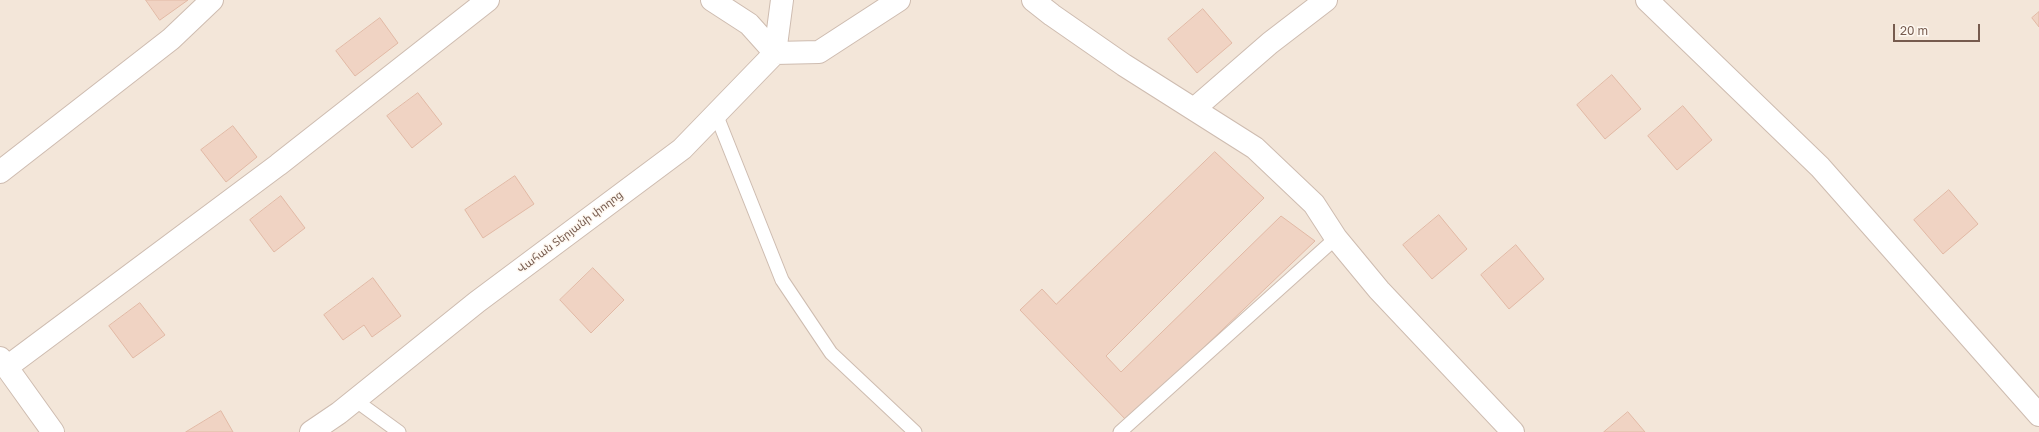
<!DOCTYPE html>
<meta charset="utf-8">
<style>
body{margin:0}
#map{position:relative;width:2039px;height:432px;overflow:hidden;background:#fcf4ea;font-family:"Golos Text",sans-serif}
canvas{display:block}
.scale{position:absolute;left:1893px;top:24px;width:87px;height:18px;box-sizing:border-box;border:2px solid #765b4e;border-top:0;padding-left:5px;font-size:12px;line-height:14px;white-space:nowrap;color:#765b4e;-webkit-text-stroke:3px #fef8f1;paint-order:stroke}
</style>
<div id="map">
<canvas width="2039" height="432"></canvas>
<div class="scale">20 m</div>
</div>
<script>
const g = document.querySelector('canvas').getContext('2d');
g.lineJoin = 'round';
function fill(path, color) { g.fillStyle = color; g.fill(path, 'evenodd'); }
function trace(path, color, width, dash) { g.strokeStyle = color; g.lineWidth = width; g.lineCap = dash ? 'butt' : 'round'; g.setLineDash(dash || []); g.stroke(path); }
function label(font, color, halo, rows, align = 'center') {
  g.font = font + ' "Golos Text","Noto Sans Armenian",sans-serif'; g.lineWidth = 3; g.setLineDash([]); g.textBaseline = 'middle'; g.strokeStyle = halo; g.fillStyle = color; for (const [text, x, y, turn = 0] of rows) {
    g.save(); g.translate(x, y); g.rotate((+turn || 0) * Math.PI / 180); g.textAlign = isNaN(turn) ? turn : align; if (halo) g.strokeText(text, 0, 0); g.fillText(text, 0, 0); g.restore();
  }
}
fill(new Path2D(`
 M0,0H2039V432H0Z`), '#f3e6d9');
const building = new Path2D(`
 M146,0H188L160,20Z
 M1203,9L1232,43L1197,73L1168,39Z
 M2039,12V27L2032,18Z
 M380,18L398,43L355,76L336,51Z
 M1612,75L1641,109L1605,139L1577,105Z
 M418,93L442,124L412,148L387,116Z
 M1683,106L1712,140L1677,170L1648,136Z
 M233,126L257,157L226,182L201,150Z
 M1215,152L1264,198L1106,356L1121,372L1281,216L1315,241L1127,421L1020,310L1042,289L1056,304Z
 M515,176L534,204L483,238L465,210Z
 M1949,190L1978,224L1943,254L1914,220Z
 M281,196L305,228L274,252L250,220Z
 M1439,215L1467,249L1432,279L1403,245Z
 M1516,245L1544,279L1509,309L1481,275Z
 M593,268L624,300L591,333L560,300Z
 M373,278L401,316L372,337L364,325L343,340L324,315Z
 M140,303L165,335L133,358L109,326Z
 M221,411L233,432H186Z
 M1628,412L1645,432H1604Z`);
fill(building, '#f0d3c3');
trace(building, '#e2b9a5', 1);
const service = new Path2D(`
 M716,114L782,280L831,353L915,432
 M355,400L399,432
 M1120,432L1336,238`);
const minor = new Path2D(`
 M712,0L749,24L775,53L819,52L899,0
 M1033,0L1052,15L1124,65L1255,148L1314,204L1336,238L1379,290L1513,432
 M1647,0L1820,167L2039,415
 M1194,109L1270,43L1326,0
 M0,172L171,39L212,0
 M0,358L53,432
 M7,367L278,165L488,0
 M311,432L339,413L477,302L682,149L775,53L782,0`);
trace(service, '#cebcb0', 15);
trace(minor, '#cebcb0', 24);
trace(service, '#fff', 13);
trace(minor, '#fff', 22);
label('11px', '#765b4e', '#fef8f1', [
 ["Վահան Տերյանի փողոց",570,232,-37]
]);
</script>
